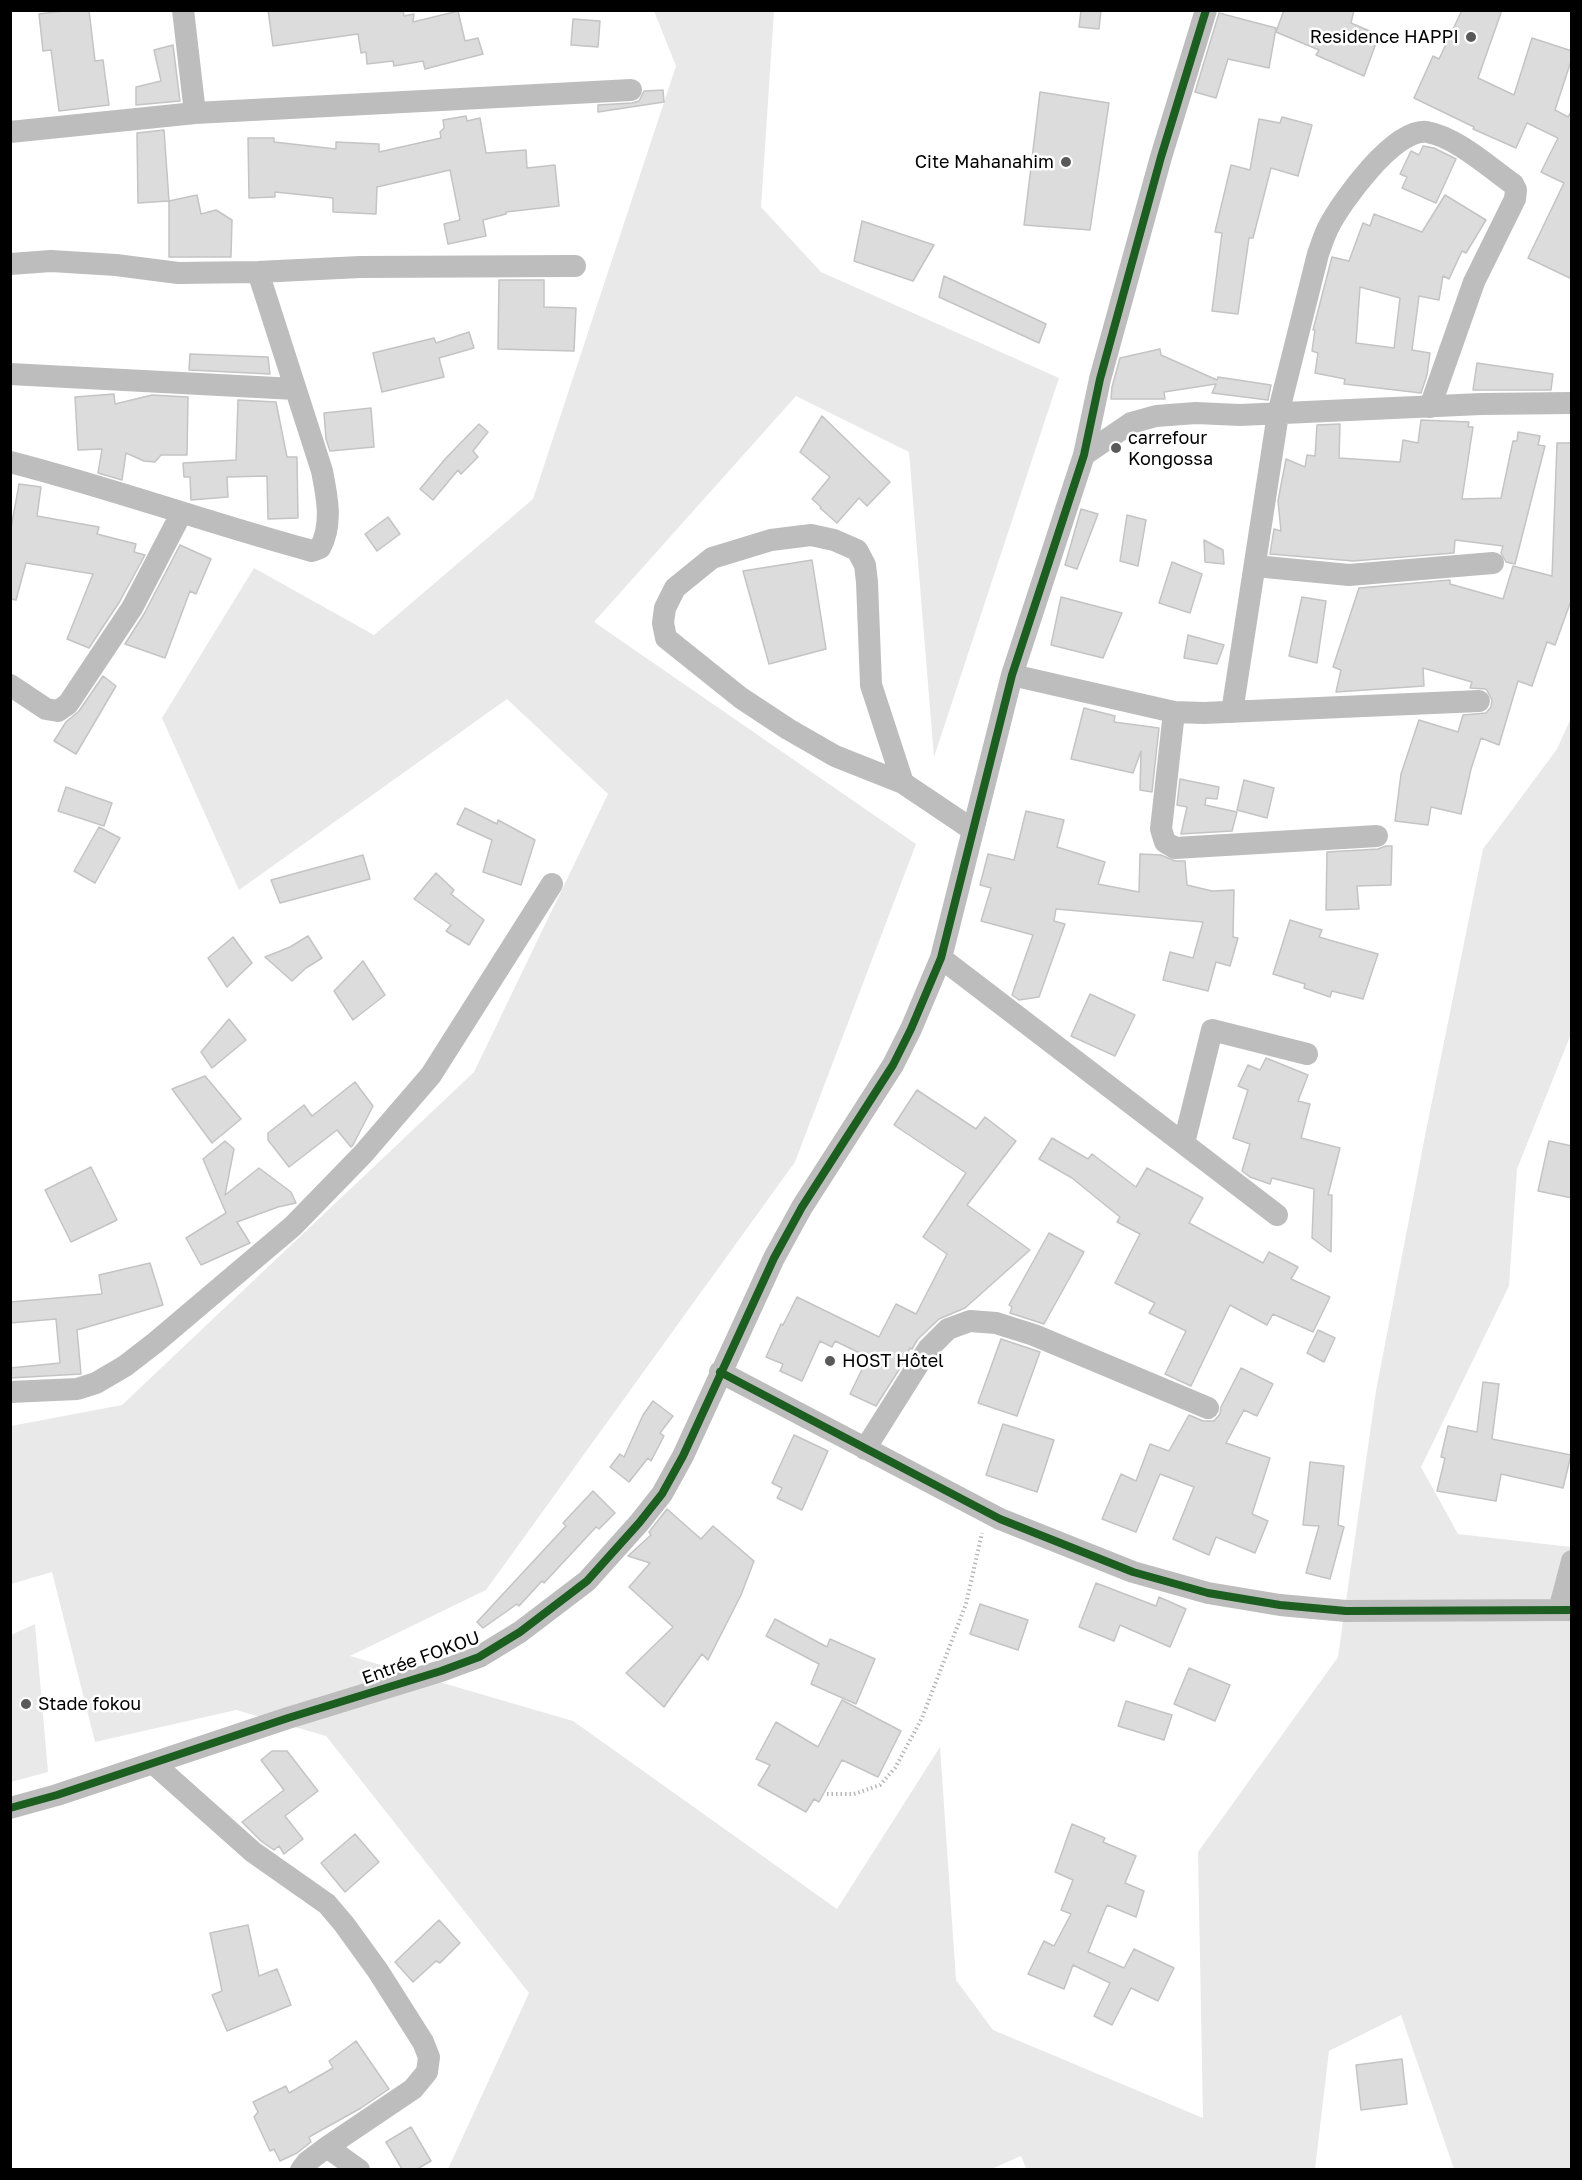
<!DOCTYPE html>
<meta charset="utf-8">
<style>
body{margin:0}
#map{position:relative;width:1582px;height:2180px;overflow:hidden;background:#fff;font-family:"Golos Text",sans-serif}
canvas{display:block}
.frame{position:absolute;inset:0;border:12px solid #000;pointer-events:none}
</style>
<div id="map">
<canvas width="1582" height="2180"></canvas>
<div class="frame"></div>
</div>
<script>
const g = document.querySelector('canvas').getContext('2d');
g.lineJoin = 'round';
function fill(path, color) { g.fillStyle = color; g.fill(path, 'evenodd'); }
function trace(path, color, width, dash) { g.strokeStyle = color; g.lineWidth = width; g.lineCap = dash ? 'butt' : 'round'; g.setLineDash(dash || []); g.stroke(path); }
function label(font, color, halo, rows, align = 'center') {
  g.font = font + ' "Golos Text",sans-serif'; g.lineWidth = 5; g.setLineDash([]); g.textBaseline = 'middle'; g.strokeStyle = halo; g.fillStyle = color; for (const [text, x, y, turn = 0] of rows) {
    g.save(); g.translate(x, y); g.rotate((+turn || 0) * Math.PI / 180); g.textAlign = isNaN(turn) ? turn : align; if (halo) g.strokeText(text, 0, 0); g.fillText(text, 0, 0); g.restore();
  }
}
fill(new Path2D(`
 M654,11H774L761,207L821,272L1059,378L934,757L909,452L796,396L594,622L916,844L795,1162L486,1590L350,1656L573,1721L837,1909L940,1747L956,1980L993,2030L1203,2118L1198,1852L1338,1657L1376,1391L1425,1136L1483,849L1557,749L1571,718V1034L1517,1169L1509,1286L1421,1467L1458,1534L1571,1547V2169H1454L1401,2015L1329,2051L1315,2169L1027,2170L1021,2156L989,2170L448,2169L529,1993L326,1736L236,1710L95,1742L52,1572L11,1584V1426L122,1405L474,1072L608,794L507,699L239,890L162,718L254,568L374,635L533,499L676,66Z
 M35,1624L48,1772L11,1782V1635Z`), '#e9e9e9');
const building = new Path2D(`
 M71,10H89L95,61L103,60L109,105L59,111L51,50L43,51L39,14Z
 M268,10H403L404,16L414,14L413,22L458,11L465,41L478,38L483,54L425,69L423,61L394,66L393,61L367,64L366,52L361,53L358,34L273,46Z
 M1081,10H1101L1099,29L1079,27Z
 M1284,10H1354L1351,23L1379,35L1364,76L1316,55L1319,50L1276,32Z
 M1462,10H1502L1478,78L1514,95L1532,38L1572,51V58L1555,110L1568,117L1572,110V279L1528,258L1564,183L1541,172L1558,138L1527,123L1516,148L1473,129L1474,127L1414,98L1433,56L1439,59Z
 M1219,13L1276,28L1269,68L1228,59L1216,98L1195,92Z
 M573,19L600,21L598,47L571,45Z
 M173,45L180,101L136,105V87L161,81L154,50Z
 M663,90L664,102L598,112V105L632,103L639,101L644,91Z
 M1040,92L1109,103L1090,230L1024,225Z
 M466,116L467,121L480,118L486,153L526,150L527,168L555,165L559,206L506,212V214L483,220L486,236L448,244L444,224L460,220L450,170L377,187L376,214L333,212V198L275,192V197L249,198L248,138H274V142L336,149V142L379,144V152L441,138L440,132L444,128L443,120Z
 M1282,117L1312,125L1298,176L1271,168L1253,238H1249L1238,314L1212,311L1222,233L1215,232L1231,165L1250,170L1259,119L1280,123Z
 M164,130L169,201L138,203L137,133Z
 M1423,146L1434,148L1456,159L1436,203L1402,188L1407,177L1400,174L1411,151L1419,155Z
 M197,195L201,214L216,210L232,220L231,257H169V201Z
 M1445,195L1486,220L1466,253L1462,251L1449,279L1443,276L1439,300L1419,296L1412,350L1430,353L1427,375L1421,393L1344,384L1345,379L1315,373L1318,353L1312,351L1315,330H1313L1332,257L1349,261L1363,223L1370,226L1374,214L1422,232ZM1360,287L1400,298L1394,348L1356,343Z
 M862,221L934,245L913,281L854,261Z
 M944,276L1046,324L1039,343L939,297Z
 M499,280H544V307L576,308L574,351L498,349Z
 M469,332L474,348L439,358L444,377L382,392L373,353L434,338L436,343Z
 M1160,349L1161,355L1217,380L1218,377L1271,385L1268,400L1212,393L1216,384L1164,392L1165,399H1111L1112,387L1120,358Z
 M190,354L268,357L270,374L189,370Z
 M1477,363L1553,374L1551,390H1473Z
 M114,394L115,404L152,395L188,397L187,455H161L155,462L144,461L126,453L122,480L98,473L102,449L78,450L75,397Z
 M238,400L276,402L287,457H297L298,518L268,519L267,476L227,477L228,497L191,500L190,477H184L183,463L236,460Z
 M371,408L374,447L330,451L326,439L324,413Z
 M822,416L890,482L867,506L859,498L837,523L820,508L821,507L812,499L830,477L800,452Z
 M1421,420L1469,422L1468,427H1473L1462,499L1501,498L1513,441H1517L1518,432L1540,436L1538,445L1545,446L1515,564L1506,562L1501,553L1503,546L1455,540L1454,553L1353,561L1270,554L1274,529L1281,531L1278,501L1286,459L1305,467L1307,455L1315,456L1317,425L1340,424L1339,458L1400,462L1403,440L1418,443Z
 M479,424L488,432L473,451L478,457L461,474L458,470L433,500L420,489L446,458Z
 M1557,443H1572V598L1555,645L1547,642L1532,686L1518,681L1499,745L1481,738L1471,769L1461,814L1431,807L1428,825L1395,821L1401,774L1419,720L1458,732L1463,715L1486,713L1491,707L1492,700L1486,689L1470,688L1472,682L1423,668L1424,686L1336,692L1341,670L1333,667L1359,588L1450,580V584L1503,599L1513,566L1552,576Z
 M19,484L41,487L37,516L99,527L97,534L136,544L134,552L145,555L120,601L89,648L67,639L93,574L26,563L16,600L10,599V534Z
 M1081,509L1098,514L1077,569L1065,565Z
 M1127,515L1146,520L1138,566L1120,561Z
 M388,517L400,534L377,551L365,534Z
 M1204,540L1223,550L1224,564L1205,562Z
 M180,545L211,559L196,594L190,591L165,658L125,644L144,614Z
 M812,560L826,649L769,664L743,571Z
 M1172,562L1202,574L1190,613L1159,603Z
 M1061,597L1122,613L1103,658L1051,645Z
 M1302,597L1326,601L1317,663L1289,656Z
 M1188,635L1224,645L1217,664L1184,658Z
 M103,676L116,686L76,754L54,741L66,722L79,711Z
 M1084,708L1115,716L1114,722L1159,728L1152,792L1140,790L1141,751L1133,773L1071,759Z
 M1180,779L1219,787L1217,799L1206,798L1205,805L1237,812L1232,831L1181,834L1187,807L1177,805Z
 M1244,780L1274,788L1267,818L1237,810Z
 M66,787L112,803L104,826L58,811Z
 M465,808L497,824L498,820L535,840L521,885L483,872L492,840L457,824Z
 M1026,811L1064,820L1057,847L1105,862L1098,884L1139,892L1140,854L1161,855L1175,861H1185L1187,885L1212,891L1234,890L1233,937L1238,938L1230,966L1216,962L1208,991L1163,980L1170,952L1193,958L1203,922L1056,909L1054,921L1065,924L1039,997L1019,1000L1012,995L1033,935L981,921L991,888L980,885L988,854L1014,860Z
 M99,827L120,838L95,883L74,871Z
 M1386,846H1392L1391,885L1357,886L1359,909L1326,910L1327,852L1378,849Z
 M363,855L370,879L280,903L271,880Z
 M436,873L454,890L451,894L484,920L469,945L446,931L451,925L414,899Z
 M1290,920L1322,930L1319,937L1378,954L1363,999L1332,991L1330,997L1304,988L1305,984L1273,974Z
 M308,936L322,958L306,968L292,981L265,957L290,947Z
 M233,937L252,963L227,987L208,958Z
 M363,961L385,995L353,1020L334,991Z
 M1090,994L1135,1015L1115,1056L1071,1036Z
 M229,1019L246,1040L212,1068L201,1052Z
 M1266,1058L1308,1075L1298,1101L1310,1104L1301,1138L1340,1148L1328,1195H1332L1331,1252L1312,1238L1314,1189L1272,1178L1270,1184L1250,1177L1242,1171L1250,1144L1233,1138L1248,1090L1238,1086L1248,1065L1260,1070Z
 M205,1076L241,1119L212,1143L172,1089Z
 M355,1082L373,1106L353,1145L351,1147L337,1130L289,1167L268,1140V1133L304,1105L312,1116Z
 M917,1090L976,1129L985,1117L1016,1141L967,1205L1030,1250L965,1308L939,1319L918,1339L912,1349L910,1348L902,1365L876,1406L850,1394L868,1357L835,1341L832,1347L820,1341L802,1381L780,1371L783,1364L766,1357L781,1324L783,1325L797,1297L879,1337L896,1304L916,1314L947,1254L923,1237L966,1173L894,1125Z
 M1052,1138L1088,1159L1092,1154L1136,1187L1147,1168L1203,1198L1189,1223L1263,1263L1269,1252L1298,1267L1291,1279L1330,1297L1313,1332L1273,1314L1267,1325L1230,1305L1191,1386L1165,1374L1186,1331L1149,1313L1155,1303L1115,1283L1140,1234L1117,1222L1120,1217L1072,1178L1039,1159Z
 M225,1141L234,1149L225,1195L259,1168L291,1192L296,1203L278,1207L237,1222L250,1243L201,1265L186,1238L226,1213L203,1159Z
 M1549,1141L1572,1146V1198L1538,1191Z
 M91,1167L117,1220L71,1242L45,1190Z
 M1049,1233L1084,1252L1044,1324L1010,1313L1012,1307L1009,1305Z
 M150,1263L163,1305L77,1330L81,1374L10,1378V1368L60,1363L56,1319L10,1323V1302L102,1294L99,1275Z
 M1318,1330L1335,1338L1324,1362L1307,1353Z
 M1001,1339L1040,1352L1017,1416L978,1403Z
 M1241,1368L1273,1384L1257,1416L1244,1410L1226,1443L1270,1458L1252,1514L1268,1521L1255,1553L1216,1537L1209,1555L1173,1539L1194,1487L1160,1474L1136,1532L1102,1519L1121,1474L1136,1481L1150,1444L1169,1451L1189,1415L1203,1421H1214L1220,1414L1221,1407Z
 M1483,1382L1499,1384L1492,1439L1571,1455L1563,1488L1501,1474L1496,1501L1437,1491L1445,1458L1441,1457L1448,1426L1477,1432Z
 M653,1401L673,1416L660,1433L664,1436L651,1461L648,1458L629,1482L610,1467L620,1454L624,1457L643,1415Z
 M1003,1424L1054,1440L1037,1492L986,1475Z
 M794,1435L828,1451L802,1510L777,1498L782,1488L772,1483Z
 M1310,1462L1344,1466L1338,1525L1344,1527L1330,1579L1306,1573L1319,1526L1303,1525Z
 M593,1491L615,1513L599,1529L596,1527L544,1583L542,1581L519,1606L517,1604L483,1628L477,1622L566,1526L563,1523Z
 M667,1509L701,1539L713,1526L754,1561L741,1595L708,1660L702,1654L664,1707L626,1673L673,1627L629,1587L650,1563L628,1556L651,1535L649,1532Z
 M1096,1583L1156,1606L1159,1597L1186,1609L1170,1647L1120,1625L1114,1641L1079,1627Z
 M980,1604L1028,1620L1018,1650L970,1634Z
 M775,1619L827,1647L830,1639L875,1659L856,1704L811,1684L819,1664L766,1636Z
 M1189,1668L1230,1685L1215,1721L1174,1704Z
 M842,1700L901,1731L878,1777L842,1760L819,1802L814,1799L806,1812L758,1785L770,1765L756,1759L776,1722L818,1747Z
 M1126,1701L1172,1715L1164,1740L1118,1726Z
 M272,1751H287L318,1791L285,1816L303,1839L284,1854L279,1846L274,1850L261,1841L242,1822L284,1790L261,1760Z
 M1072,1824L1105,1838L1103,1842L1136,1856L1125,1883L1144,1891L1136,1917L1107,1905L1088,1952L1124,1968L1134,1949L1174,1968L1158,2001L1131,1988L1112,2025L1094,2016L1110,1983L1073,1965L1064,1989L1028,1974L1044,1941L1054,1946L1071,1914L1061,1910L1073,1880L1055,1872Z
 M355,1834L379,1862L345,1892L321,1863Z
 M439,1920L460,1943L440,1963L436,1961L413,1982L395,1962Z
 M248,1925L259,1976L277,1969L291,2005L227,2031L212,1995L222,1991L210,1933Z
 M356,2041L389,2089L361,2108L309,2137L311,2142L297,2153L280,2161L274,2149L270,2151L254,2117L258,2112L253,2102L286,2086L289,2093L333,2068L329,2061Z
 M1402,2059L1407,2104L1361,2110L1356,2065Z
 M411,2127L431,2161L417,2169H402L386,2142Z`);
fill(building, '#dcdcdc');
trace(building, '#c4c4c4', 1.5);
trace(new Path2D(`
 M827,1794H854L880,1785L895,1768L922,1718L966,1604L982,1533`), '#b8b8b8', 4, [1.5, 3]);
trace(new Path2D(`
 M183,10L195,113
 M10,132L195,113L631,90
 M10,264L51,261L116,265L178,273L258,272L360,267L575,266
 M10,374L295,389
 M1084,455L1131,423L1156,416L1196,413L1240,415L1481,404L1572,403
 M10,462C112,488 211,524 312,551L320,548C333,525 327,496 322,471L258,272
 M1255,566L1349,575L1493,563
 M1012,675L1174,712L1204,713L1479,701
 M10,685L46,709L58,711L68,704L132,608L181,514
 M1174,712L1161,829L1165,842L1175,848L1377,836
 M1232,712L1278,414L1318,254C1321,246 1324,236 1328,228C1341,202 1395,127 1427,132C1456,137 1489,167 1513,184L1516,190L1515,199L1474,282L1430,407
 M903,783L871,685L867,582L865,565L857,550L834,540L811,535L771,540L712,558L675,588L665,608L663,623L666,638L741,698L788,729L835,756L903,783L973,830
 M941,958L1277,1215
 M1184,1143L1212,1030L1307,1054
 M720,1372L1000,1519L1133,1572L1208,1593L1280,1605L1346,1611L1572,1610
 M10,1392L77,1389L96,1383L125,1366L156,1342L293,1226L363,1154L431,1075L552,884
 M865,1449L928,1349L948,1329L970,1321L996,1323L1034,1335L1208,1408
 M1559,1610L1572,1561
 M153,1763L253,1852L327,1904L344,1924L378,1971L423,2042L429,2057L427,2072L413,2089L327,2147L307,2162L301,2170
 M10,1808L57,1795L288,1718L441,1671L479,1657L520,1632L587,1581L639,1523L662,1494L683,1456L774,1258L802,1207L893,1065L911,1029L941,958L1012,675L1084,455L1100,379L1161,157L1206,10
 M327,2147L359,2170`), '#bdbdbd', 22);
trace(new Path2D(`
 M720,1372L1000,1519L1133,1572L1208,1593L1280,1605L1346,1611L1572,1610
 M10,1808L57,1795L288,1718L441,1671L479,1657L520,1632L587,1581L639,1523L662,1494L683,1456L774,1258L802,1207L893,1065L911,1029L941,958L1012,675L1084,455L1100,379L1161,157L1206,10`), '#1b5e20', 8);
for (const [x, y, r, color] of [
 [1471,37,6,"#595959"],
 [1066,162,6,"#595959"],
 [1116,448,6,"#595959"],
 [830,1361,6,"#595959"],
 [26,1704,6,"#595959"]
]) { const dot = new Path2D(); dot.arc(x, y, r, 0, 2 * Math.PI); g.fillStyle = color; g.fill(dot); trace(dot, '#fff', 2); }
label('18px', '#000', '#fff', [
 ["Residence HAPPI",1459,37,"right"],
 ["Cite Mahanahim",1054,162,"right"],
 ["carrefour",1128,438],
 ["Kongossa",1128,459],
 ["HOST Hôtel",842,1361],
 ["Stade fokou",38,1704]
], 'left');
label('18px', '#000', '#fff', [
 ["Entrée FOKOU",421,1658,-20]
]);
</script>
